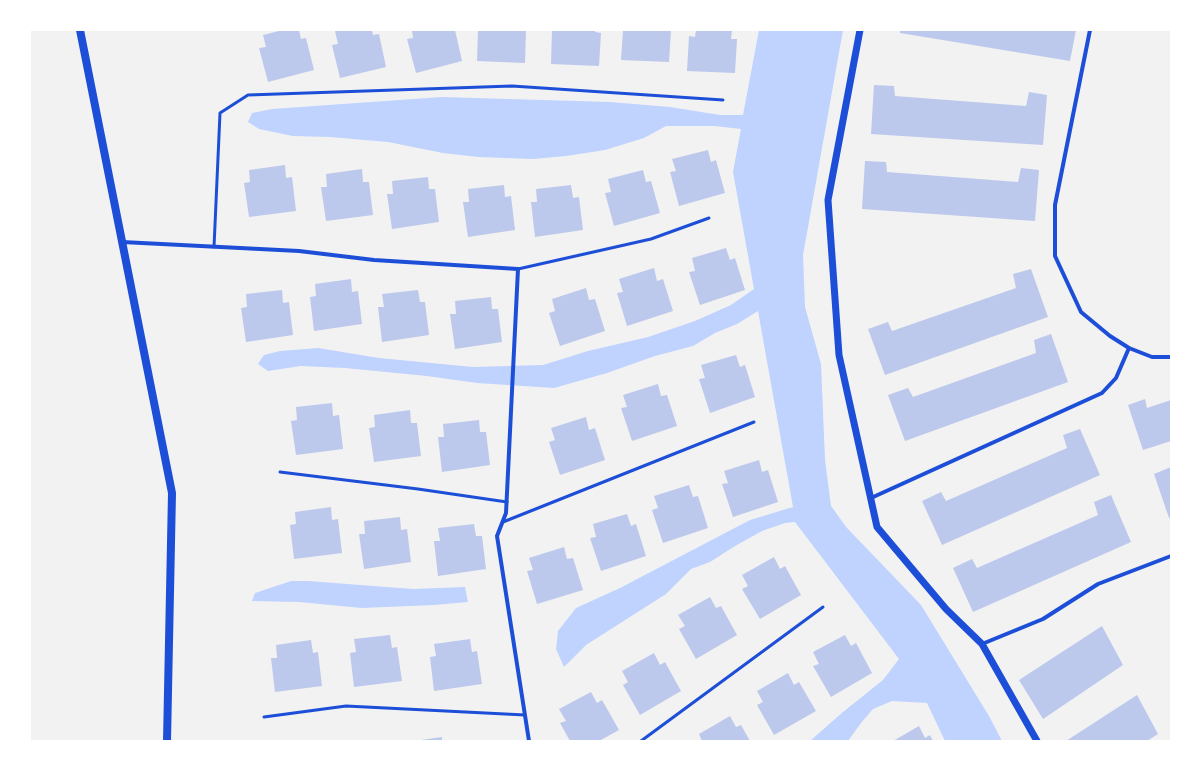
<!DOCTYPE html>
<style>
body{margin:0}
#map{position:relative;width:1201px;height:771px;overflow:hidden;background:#f2f2f2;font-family:"Source Sans 3",sans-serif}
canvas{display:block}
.frame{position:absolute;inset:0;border:31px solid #fff;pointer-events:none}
</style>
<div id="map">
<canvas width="1201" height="771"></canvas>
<div class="frame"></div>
</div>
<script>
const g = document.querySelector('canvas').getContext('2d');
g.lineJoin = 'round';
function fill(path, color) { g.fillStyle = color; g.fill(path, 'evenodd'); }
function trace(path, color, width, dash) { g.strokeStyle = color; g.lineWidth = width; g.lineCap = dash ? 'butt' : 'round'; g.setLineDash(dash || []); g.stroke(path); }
fill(new Path2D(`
 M759,30H843L803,255L805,307L821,364L825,460L831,506L847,528L921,605L989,716L1002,741H945L927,703L892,701L873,709L861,723L848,741H810L843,712L883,680L899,659L795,522L785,523L762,531L735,546L710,562L691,569L666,594L586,645L564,667L556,649L558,631L576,608L620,588L750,520L793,507L758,311L737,324L715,333L693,346L655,356L607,373L554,388L477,383L427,376L345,368L301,366L268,371L258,364L264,355L280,351L318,348L379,358L473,367L543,365L588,351L648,337L695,321L731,305L754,289L733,172L741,129L714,126H666L644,138L605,150L566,156L533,159L478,157L443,153L388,142L330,137L293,136L259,129L248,122L252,113L272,109L442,97L610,102L670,107L720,115H743Z
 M291,581H308L413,589L465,587L468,602L434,605L362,608L299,602L252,601L255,593Z`), '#bfd3fe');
fill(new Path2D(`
 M283,30H299L301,39L306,38L314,70L268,82L259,48L266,47L263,35Z
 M341,30H372L373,35L379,34L386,67L340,78L332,45L338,44L335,31Z
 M412,30H455L462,61L416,73L407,39L413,38Z
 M478,30H526L525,63L477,61Z
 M552,30H595V32L601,33L599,66L551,64Z
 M623,30H671L669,62L621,60Z
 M696,30H732L731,39H737L735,73L687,71L689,36L695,37Z
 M900,30H1076L1070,61L900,33Z
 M874,85L894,86L895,96L1026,106L1029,92L1047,95L1043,145L871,134Z
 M708,150L711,162L716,160L725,193L679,206L670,172L676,171L672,159Z
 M865,161L886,162L887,172L1018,182L1021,168L1039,170L1035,221L862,209Z
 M285,165L286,178L292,177L296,211L249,217L244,183L250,182L249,170Z
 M362,169L363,182H369L373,215L326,221L321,187H327L326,174Z
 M643,170L646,182L651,181L660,213L614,226L605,193L611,192L608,179Z
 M428,177L429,189H435L439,222L392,229L387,194H393L392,181Z
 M504,185L505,197L511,196L515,230L468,237L463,202H469L468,189Z
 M571,185L573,198L579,197L583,230L535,237L531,202H537L536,189Z
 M726,248L730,260L735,258L745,290L700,305L689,272L695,271L692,258Z
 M654,268L657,281L663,279L673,311L627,326L617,293L623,292L619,279Z
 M1031,269L1048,317L885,375L868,329L888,322L892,331L1016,288L1013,274Z
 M351,279L352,292L358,291L362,324L314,331L310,297L316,296L315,284Z
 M586,288L589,300L595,299L605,331L560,346L549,313L555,311L552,299Z
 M282,290L283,303L289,302L293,335L246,342L241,308L247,307L246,294Z
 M418,290L420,302H425L429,335L382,342L378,307H384L382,294Z
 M491,297L492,309H498L502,342L455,349L450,314H456L455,301Z
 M1051,334L1068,382L905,441L888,395L908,388L913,397L1036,353L1034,340Z
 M736,355L740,367L745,365L755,397L710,413L699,379L705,378L701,365Z
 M658,384L661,396L667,395L677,426L632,441L621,408L627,407L623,395Z
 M1145,399L1147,408L1171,400V441L1143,450L1128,405Z
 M332,403L333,416L339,415L343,449L296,455L291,421L297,420L296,407Z
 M410,410L411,423H417L421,456L374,462L369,428L375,427L374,415Z
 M586,417L589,430L595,428L605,460L560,475L549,442L555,440L551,428Z
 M479,420L480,432H486L490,465L442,472L438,437H444L443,424Z
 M1080,429L1100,475L942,545L922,501L941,492L946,501L1067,448L1063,435Z
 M759,460L762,472L768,470L778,502L733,517L722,484L728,483L724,471Z
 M1171,467V517L1169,518L1154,474Z
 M689,485L693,497L698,496L708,528L663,543L652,510L658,508L654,496Z
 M1111,495L1131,542L973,612L953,568L972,559L977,568L1098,515L1094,502Z
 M331,507L332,520L338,519L342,553L294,559L290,525L296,524L295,512Z
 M627,514L631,526L636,524L646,556L601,571L590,538L596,537L593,524Z
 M400,517L401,530L407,529L411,562L364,569L359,534H365L364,521Z
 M474,524L476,536H482L486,569L438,576L434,541H440L438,528Z
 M564,547L567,559L573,558L583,590L537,604L527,571L533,570L529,558Z
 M774,557L780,569L785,566L801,595L760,619L742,589L748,586L742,575Z
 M710,597L716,608L721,606L737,635L696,659L679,629L685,626L678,615Z
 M1102,626L1123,665L1043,719L1019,680Z
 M390,635L392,648L397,647L402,681L354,687L350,653L356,652L354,639Z
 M845,635L851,646L856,643L872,673L831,697L813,666L819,664L813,652Z
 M470,639L472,652L477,651L482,684L434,691L430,657L436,656L434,644Z
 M311,640L313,653L318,652L322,686L275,692L271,658H277L276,645Z
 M654,653L660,665L665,662L681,691L640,715L623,685L628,682L622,671Z
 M788,673L794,685L799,682L816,711L774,735L757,705L763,702L757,691Z
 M591,692L597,703L602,700L619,730L599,741H570L560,723L566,721L559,709Z
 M1137,695L1158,734L1147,741H1066Z
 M730,716L736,727L741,725L750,741H702L699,734Z
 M919,726L925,738L930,735L933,741H893Z
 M442,737V741H421V740Z`), '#bdc9ec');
trace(new Path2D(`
 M214,247L220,113L248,95L512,86L723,100
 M518,269L651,239L709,218
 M280,472L418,489L507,502
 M503,522L754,422
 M264,717L346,706L525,715
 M641,741L823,607`), '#1d4ed8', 3);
trace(new Path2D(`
 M1090,30L1055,205V256L1081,312L1110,336L1129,348L1152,357H1171
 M122,242L299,251L374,260L518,269L506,513L497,536L529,741
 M871,498L1102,393L1116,378L1129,348
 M982,644L1043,619L1098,584L1171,556`), '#1d4ed8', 4);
trace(new Path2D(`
 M860,30L828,200L839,355L877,527L946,609L982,644L1037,741`), '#1d4ed8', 7);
trace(new Path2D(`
 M80,30L172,493L167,741`), '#1d4ed8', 8);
</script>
